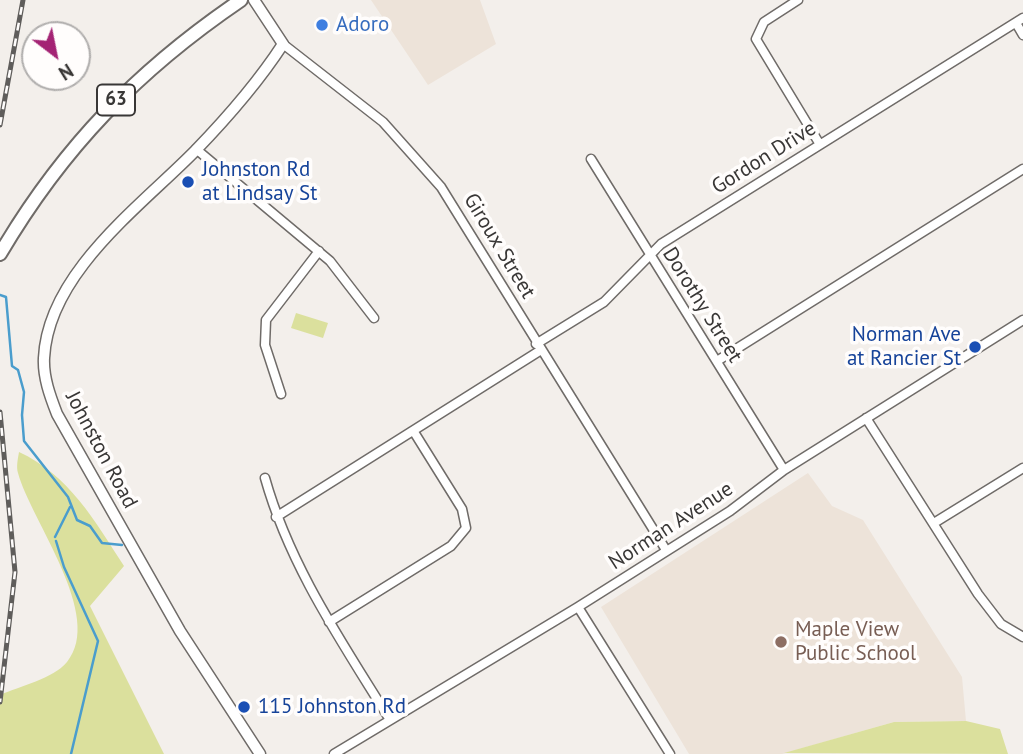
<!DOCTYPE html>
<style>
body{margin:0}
#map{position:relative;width:1023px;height:754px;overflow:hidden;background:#f3efeb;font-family:"PT Sans",sans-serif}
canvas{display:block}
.north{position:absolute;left:21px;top:21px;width:70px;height:70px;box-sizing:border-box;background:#fffdfc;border:2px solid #b0aead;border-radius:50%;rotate:148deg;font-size:19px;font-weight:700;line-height:28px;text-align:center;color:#393736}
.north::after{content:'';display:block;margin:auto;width:24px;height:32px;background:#a42374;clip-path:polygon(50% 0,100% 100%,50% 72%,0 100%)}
</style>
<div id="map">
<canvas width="1023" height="754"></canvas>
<div class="north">N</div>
</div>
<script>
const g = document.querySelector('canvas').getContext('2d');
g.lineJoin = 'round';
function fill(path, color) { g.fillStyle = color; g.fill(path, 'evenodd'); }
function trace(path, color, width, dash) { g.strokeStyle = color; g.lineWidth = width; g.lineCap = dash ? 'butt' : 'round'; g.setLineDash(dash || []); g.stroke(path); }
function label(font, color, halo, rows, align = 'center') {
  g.font = font + ' "PT Sans",sans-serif'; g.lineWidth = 7; g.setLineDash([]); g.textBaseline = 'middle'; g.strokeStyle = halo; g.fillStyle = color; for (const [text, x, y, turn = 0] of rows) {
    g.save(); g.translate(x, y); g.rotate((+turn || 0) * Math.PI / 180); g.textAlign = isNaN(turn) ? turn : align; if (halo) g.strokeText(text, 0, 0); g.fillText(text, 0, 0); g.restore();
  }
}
fill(new Path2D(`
 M371,0H480L496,44L428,85Z
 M808,473L832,506L863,520L962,677L966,721L894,722L782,754H689L601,607Z`), '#ede3d9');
fill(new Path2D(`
 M296,313L328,323L323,338L291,328Z
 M19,452C69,475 95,521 124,566L90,606L164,754H0V695C20,686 53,679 67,662C105,616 31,521 18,473C16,467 18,458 19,452Z
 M966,721L1000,729L1008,754L784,753L894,722Z`), '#dbe09d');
trace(new Path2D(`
 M0,295L6,297L12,366L18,370L24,392L22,415L24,441L68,497L77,520L90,526L102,543L122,545
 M55,537L70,507
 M56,541L64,567L98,641L71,754`), '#4a9dcd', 2.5);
const minor = new Path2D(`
 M798,0L764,22L756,39L819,143
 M1016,23L1023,35
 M283,44L383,122L441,187L666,550
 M196,149L330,261L374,318
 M591,159L784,470
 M536,344L604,302L661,244L1023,18
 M717,361L1023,169
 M281,394L265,345L266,320L319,251
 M866,418L978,594L1001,624L1023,637
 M265,478C290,567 342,642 390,720
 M276,517L541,350
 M934,523L1023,468
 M578,607L670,754
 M329,622L451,546L466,528L462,509L414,432
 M334,754L578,607L730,511L784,470L1023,320`);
const tertiary = new Path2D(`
 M254,0L283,44C259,81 226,119 195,151C141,206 48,273 44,358C43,377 50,396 57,414L180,631L260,754`);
const primary = new Path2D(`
 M0,254C63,147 138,70 241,0`);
trace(minor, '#6f6b68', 11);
trace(tertiary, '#6f6b68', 13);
trace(primary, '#6f6b68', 16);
trace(minor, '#fff', 8);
trace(tertiary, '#fff', 10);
trace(primary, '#fff', 12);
const rail = new Path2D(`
 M0,125L23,0
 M0,412L15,572L0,702`);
trace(rail, '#5f5d5b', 5);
trace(rail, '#fffdfc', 2.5, [8]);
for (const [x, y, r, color] of [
 [322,25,7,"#3f7fe0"],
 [188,182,7,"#1a4fb4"],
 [975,347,7,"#1a4fb4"],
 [781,642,7,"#8d6e63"],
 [244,707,7,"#1a4fb4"]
]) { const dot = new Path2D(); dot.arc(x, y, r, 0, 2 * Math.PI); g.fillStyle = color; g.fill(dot); trace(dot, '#fffdfc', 2.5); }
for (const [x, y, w] of [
 [116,100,38]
]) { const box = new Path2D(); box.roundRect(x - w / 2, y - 15.5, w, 31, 5); g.fillStyle = '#fffdfc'; g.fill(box); trace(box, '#393736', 2); }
label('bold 19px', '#393736', null, [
 ["63",116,100]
]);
label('21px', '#366cbe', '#fffdfc', [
 ["Adoro",336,25]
], 'left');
label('21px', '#393736', '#fffdfc', [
 ["Gordon Drive",764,158,-32],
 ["Giroux Street",499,246,59],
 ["Dorothy Street",702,305,58],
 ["Johnston Road",101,450,62],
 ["Norman Avenue",671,526,-33]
]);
label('21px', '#164399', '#fffdfc', [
 ["Johnston Rd",202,170],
 ["at Lindsay St",202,194],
 ["Norman Ave",961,335,"right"],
 ["at Rancier St",961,359,"right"],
 ["115 Johnston Rd",258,707]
], 'left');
label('21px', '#785e54', '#fffdfc', [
 ["Maple View",795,630],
 ["Public School",795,654]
], 'left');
</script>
